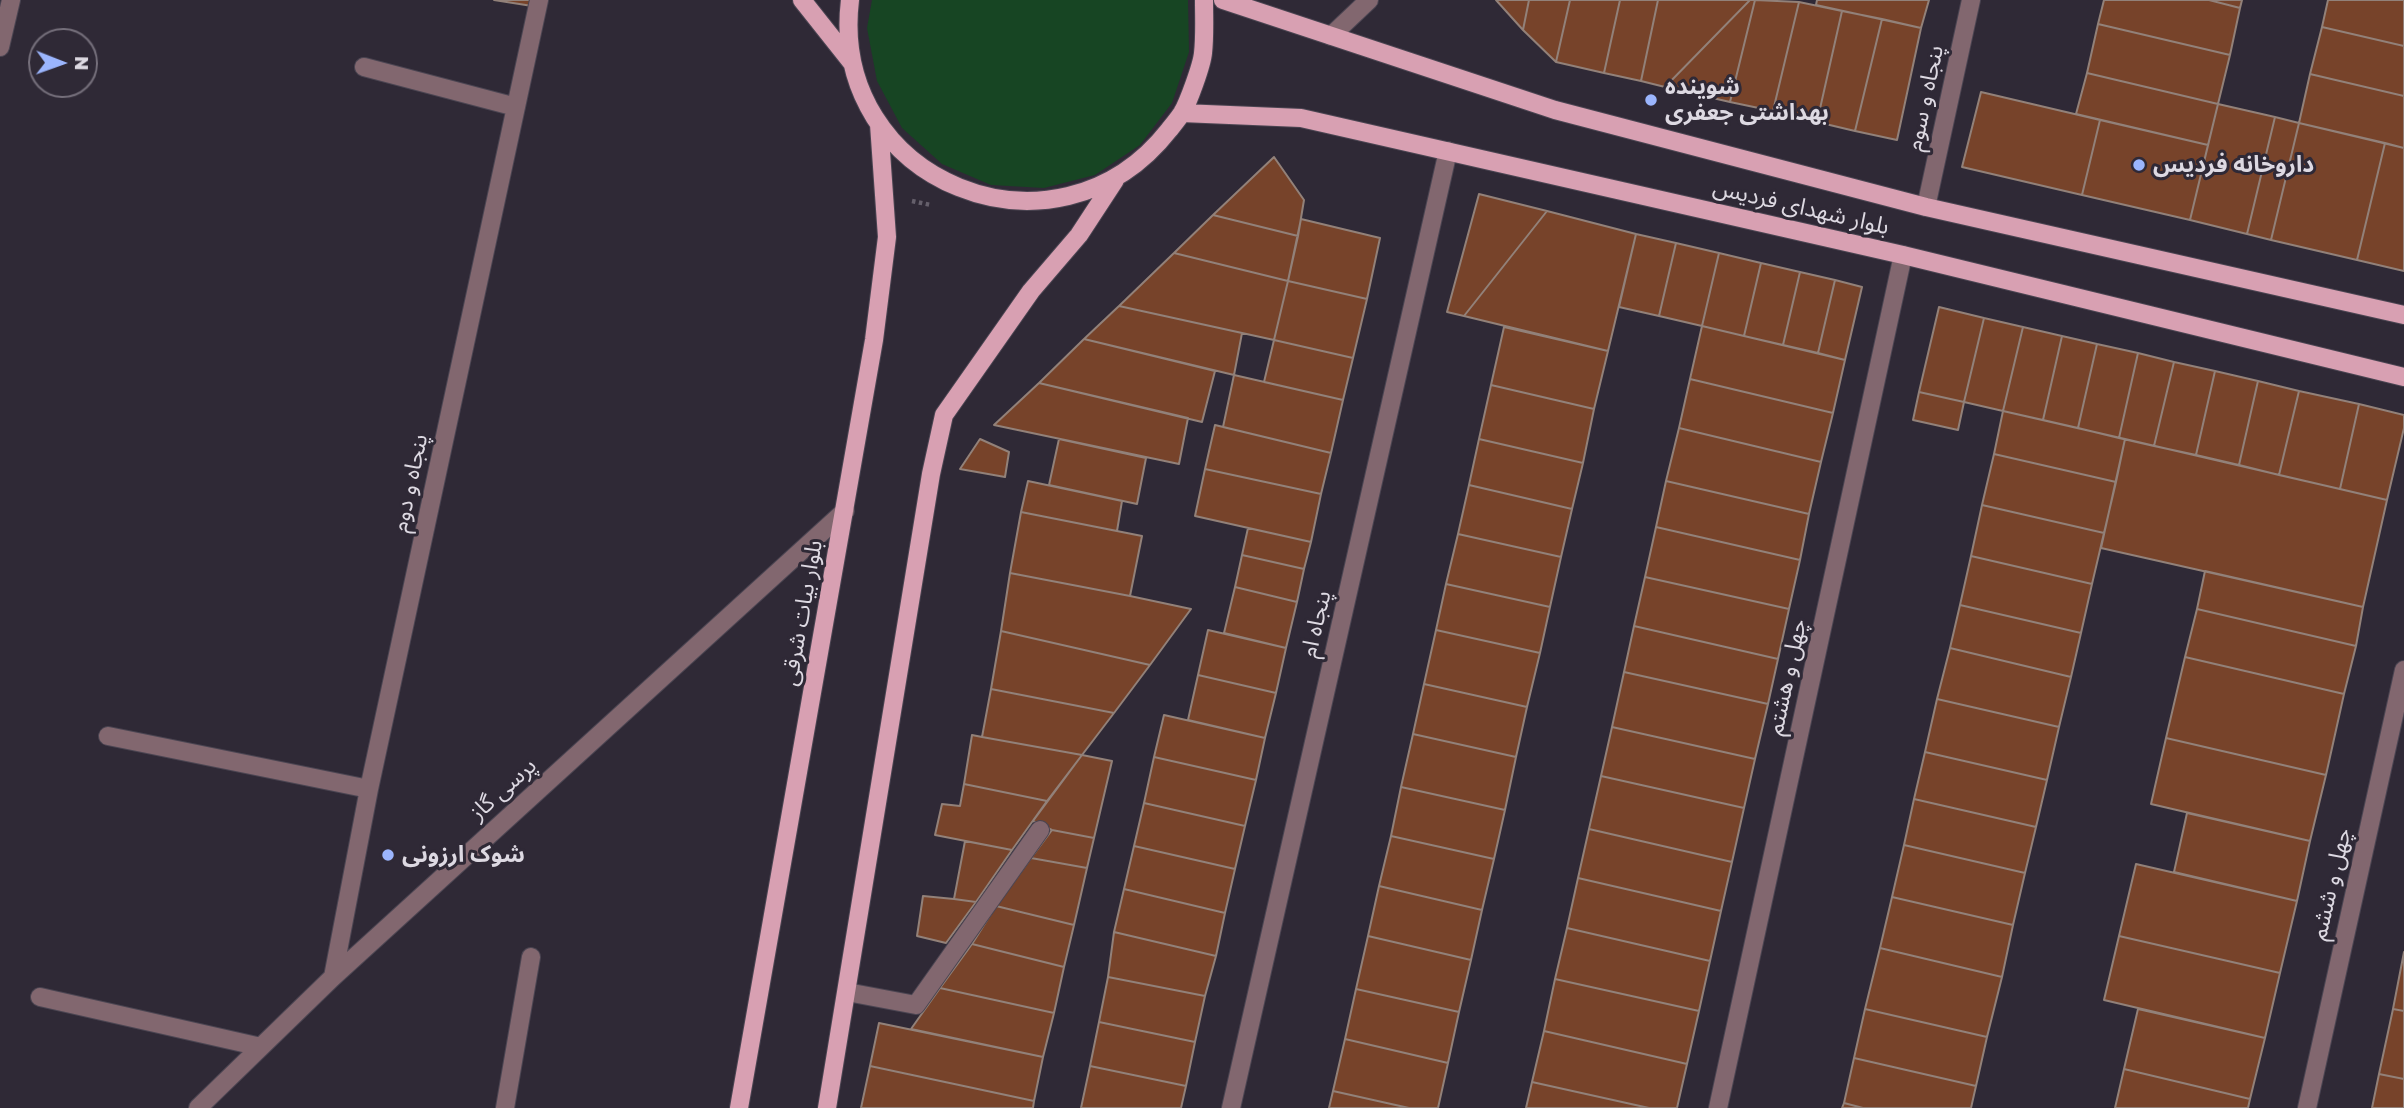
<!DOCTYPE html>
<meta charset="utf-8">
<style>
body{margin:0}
#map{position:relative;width:2404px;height:1108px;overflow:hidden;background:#2f2936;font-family:"Golos Text",sans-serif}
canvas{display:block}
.north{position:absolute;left:28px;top:28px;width:70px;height:70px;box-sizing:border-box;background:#2f2936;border:2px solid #756f7b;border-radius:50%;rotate:91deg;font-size:19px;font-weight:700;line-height:28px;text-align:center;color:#ddd9e2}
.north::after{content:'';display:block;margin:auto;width:24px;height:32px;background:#9bb5fd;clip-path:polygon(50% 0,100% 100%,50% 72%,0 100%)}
</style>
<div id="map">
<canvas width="2404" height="1108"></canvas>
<div class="north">N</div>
</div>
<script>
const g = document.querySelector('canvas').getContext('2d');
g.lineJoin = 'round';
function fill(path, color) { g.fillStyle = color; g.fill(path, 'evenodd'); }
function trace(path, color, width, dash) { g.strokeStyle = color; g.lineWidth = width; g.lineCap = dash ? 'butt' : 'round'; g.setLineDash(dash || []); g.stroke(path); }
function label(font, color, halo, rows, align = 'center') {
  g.font = font + ' "Golos Text","Noto Sans Arabic",sans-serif'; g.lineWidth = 6; g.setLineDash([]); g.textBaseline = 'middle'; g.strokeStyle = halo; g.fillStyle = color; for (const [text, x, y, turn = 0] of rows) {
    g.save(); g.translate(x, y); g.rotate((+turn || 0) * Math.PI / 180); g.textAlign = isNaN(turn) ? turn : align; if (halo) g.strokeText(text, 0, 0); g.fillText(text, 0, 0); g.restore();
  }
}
fill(new Path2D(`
 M872,0H1188L1189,52L1172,103L1140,145L1095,175L1044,188L991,185L942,164L902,128L877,81L867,28Z`), '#174523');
const building = new Path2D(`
 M494,0H533L532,6Z
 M1496,0H1529L1523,30Z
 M1529,0H1570L1556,62L1523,30Z
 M1570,0H1620L1604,73L1556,62Z
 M1620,0H1658L1641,81L1604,73Z
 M1658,0H1750L1665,87L1641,81Z
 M1750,0H1755L1730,102L1665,87Z
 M1755,0L1799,2L1773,111L1730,102Z
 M1817,0H1929L1921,28L1816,5Z
 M2104,0H2209L2240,8L2230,55L2098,24Z
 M2209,0H2242L2240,8Z
 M2328,0H2404V46L2322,27Z
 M1799,2L1842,11L1817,122L1773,111Z
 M1842,11L1882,19L1855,131L1817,122Z
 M1882,19L1921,28L1897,140L1855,131Z
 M2098,24L2230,55L2218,104L2087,73Z
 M2322,27L2404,46V96L2310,74Z
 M2087,73L2218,104L2208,145L2076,114Z
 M2310,74L2404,96V148L2299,123Z
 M1981,92L2100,120L2082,195L1962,167Z
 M2218,104L2275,117L2247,234L2190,220Z
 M2275,117L2299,123L2271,240L2247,234Z
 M2100,120L2208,145L2190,220L2082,195Z
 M2299,123L2385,143L2357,260L2271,240Z
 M2385,143L2404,148V271L2357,260Z
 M1274,157L1304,200L1298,236L1213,215Z
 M1479,194L1547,211L1464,316L1447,312Z
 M1547,211L1636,234L1608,351L1464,316Z
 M1213,215L1298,236L1288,281L1174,253Z
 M1301,219L1380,238L1367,299L1288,281Z
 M1636,234L1676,243L1659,316L1619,307Z
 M1676,243L1719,253L1702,326L1659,316Z
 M1174,253L1288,281L1274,340L1119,306Z
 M1719,253L1761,263L1744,336L1702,326Z
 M1761,263L1800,272L1783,345L1744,336Z
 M1800,272L1835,280L1818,353L1783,345Z
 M1835,280L1862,287L1845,360L1818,353Z
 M1288,281L1367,299L1353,358L1274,340Z
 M1119,306L1242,333L1234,375L1084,339Z
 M1939,307L1984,318L1964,402L1919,392Z
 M1984,318L2023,327L2003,411L1964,402Z
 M1702,326L1845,360L1833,413L1690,379Z
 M1504,327L1608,351L1594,409L1491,385Z
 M2023,327L2062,336L2043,420L2003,411Z
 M2062,336L2097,344L2078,428L2043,420Z
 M1084,339L1215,371L1202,422L1039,383Z
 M1274,340L1353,358L1343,400L1264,382Z
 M2097,344L2138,353L2119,438L2078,428Z
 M2138,353L2174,362L2154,446L2119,438Z
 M2174,362L2215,371L2196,455L2154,446Z
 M2215,371L2258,381L2239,465L2196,455Z
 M1234,375L1343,400L1331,453L1223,427Z
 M1690,379L1833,413L1821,462L1679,428Z
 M2258,381L2299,391L2279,475L2239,465Z
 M1039,383L1188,418L1179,464L994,425Z
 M1491,385L1594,409L1583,463L1479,439Z
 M2299,391L2359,404L2340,489L2279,475Z
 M1919,392L1964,402L1958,430L1913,420Z
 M2359,404L2404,415V428L2387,500L2340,489Z
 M2003,411L2125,439L2116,482L1994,454Z
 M1215,425L1331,453L1321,494L1205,469Z
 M1679,428L1821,462L1809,514L1666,481Z
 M980,439L1009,452L1005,477L960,469Z
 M1059,439L1146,458L1137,504L1049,485Z
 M1479,439L1583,463L1572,509L1469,485Z
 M2125,439L2387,500L2363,607L2101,548Z
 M1994,454L2116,482L2104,533L1982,505Z
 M1205,469L1321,494L1311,542L1195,516Z
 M1028,481L1122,501L1117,531L1021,512Z
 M1666,481L1809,514L1800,560L1656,527Z
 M1469,485L1572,509L1561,557L1458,534Z
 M1982,505L2104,533L2092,584L1971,556Z
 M1021,512L1142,536L1130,596L1010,573Z
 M1656,527L1800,560L1789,609L1645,577Z
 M1248,528L1311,542L1304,569L1242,555Z
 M1458,534L1561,557L1550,607L1446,584Z
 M1242,555L1304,569L1297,602L1235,587Z
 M1971,556L2092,584L2081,633L1960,605Z
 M2205,571L2363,607L2356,646L2197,609Z
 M1010,573L1130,596L1191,609L1150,665L1001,631Z
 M1645,577L1789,609L1778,659L1634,626Z
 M1446,584L1550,607L1540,653L1436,630Z
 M1235,587L1297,602L1286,648L1224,633Z
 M1960,605L2081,633L2071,677L1950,648Z
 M2197,609L2356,646L2344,694L2185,657Z
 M1634,626L1778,659L1768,704L1624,672Z
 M1208,630L1286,648L1276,693L1198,675Z
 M1436,630L1540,653L1527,707L1424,684Z
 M1001,631L1150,665L1114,713L991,689Z
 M1950,648L2071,677L2059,727L1937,699Z
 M2185,657L2344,694L2326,775L2166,738Z
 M1624,672L1768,704L1755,759L1612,727Z
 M1198,675L1276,693L1265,738L1188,720Z
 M1424,684L1527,707L1516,757L1413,734Z
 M991,689L1114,713L1082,755L982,737Z
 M1937,699L2059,727L2047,780L1925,752Z
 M1164,715L1265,738L1256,780L1154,757Z
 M1612,727L1755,759L1744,808L1601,776Z
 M1413,734L1516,757L1505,810L1401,787Z
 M972,735L982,737L1082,755L1047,801L964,784Z
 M2166,738L2326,775L2310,841L2151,804Z
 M1925,752L2047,780L2036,827L1914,799Z
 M1082,755L1112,761L1094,838L1052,830L1033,821Z
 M1154,757L1256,780L1245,826L1144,803Z
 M1601,776L1744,808L1732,862L1589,829Z
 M964,784L1047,801L1012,850L935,835L942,804L960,806Z
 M1401,787L1505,810L1494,859L1391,836Z
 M1914,799L2036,827L2025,873L1904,845Z
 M1144,803L1245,826L1235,869L1134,846Z
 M2187,813L2310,841L2297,901L2174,872Z
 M1589,829L1732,862L1721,911L1578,878Z
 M1052,830L1094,838L1087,868L1031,858Z
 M1391,836L1494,859L1482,910L1379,886Z
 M965,841L1012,850L976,902L954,899Z
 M1904,845L2025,873L2013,925L1892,897Z
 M1134,846L1235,869L1225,913L1124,889Z
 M1031,858L1087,868L1074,925L996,906Z
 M2136,864L2297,901L2280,973L2119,936Z
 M1578,878L1721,911L1710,961L1567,928Z
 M1379,886L1482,910L1471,960L1368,936Z
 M1124,889L1225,913L1216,956L1114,932Z
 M923,896L954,899L976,902L946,943L917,936Z
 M1892,897L2013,925L2002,977L1880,948Z
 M996,906L1074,925L1064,967L972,944Z
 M1567,928L1710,961L1699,1011L1555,979Z
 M1114,932L1216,956L1205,996L1108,977Z
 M1368,936L1471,960L1459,1012L1356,989Z
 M2119,936L2280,973L2265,1038L2104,1000Z
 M972,944L1064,967L1054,1013L940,988Z
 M1880,948L2002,977L1987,1037L1865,1009Z
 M2404,952V1011L2393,1009Z
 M1108,977L1205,996L1195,1042L1099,1022Z
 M1555,979L1699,1011L1687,1064L1544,1031Z
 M940,988L1054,1013L1043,1057L911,1029Z
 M1356,989L1459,1012L1448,1063L1345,1039Z
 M1865,1009L1987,1037L1976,1086L1854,1058Z
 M2138,1009L2265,1038L2250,1099L2124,1069Z
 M2393,1009L2404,1011V1079L2379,1074Z
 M1099,1022L1195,1042L1186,1086L1090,1066Z
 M879,1023L1043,1057L1034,1101L870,1066Z
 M1544,1031L1687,1064L1677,1108H1649L1532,1082Z
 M1345,1039L1448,1063L1438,1108H1409L1333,1091Z
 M1854,1058L1976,1086L1971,1108H1863L1844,1103Z
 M870,1066L1034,1101L1033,1108H861Z
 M1090,1066L1186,1086L1181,1108H1081Z
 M2124,1069L2250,1099L2248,1108H2115Z
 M2379,1074L2404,1079V1108H2372Z
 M1532,1082L1649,1108H1526Z
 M1333,1091L1409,1108H1329Z
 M1844,1103L1863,1108H1842Z`);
fill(building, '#77432a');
trace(building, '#928179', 2);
const minor = new Path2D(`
 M1331,36L1369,0
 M0,47L11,0
 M364,67L516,107
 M1926,207L1971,0
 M108,736L369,789
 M333,977L369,789L539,0
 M847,992L916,1005L1040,830
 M40,997L261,1047
 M198,1108L333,977L845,511
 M505,1108L531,957
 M1231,1108L1448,151
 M1718,1108L1903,255
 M2307,1108L2404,670`);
const major = new Path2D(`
 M802,0L852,63
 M850,0C828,182 1056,274 1169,130C1173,125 1178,119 1182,113C1188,103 1202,65 1203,53C1205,36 1204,17 1204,0
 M1223,0L1555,110L1926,207L2404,315
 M1182,113L1301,118L1903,255L2404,377
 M739,1108L874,340L887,237L879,124
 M827,1108L931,474L944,415L1031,291L1079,235L1115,180`);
trace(minor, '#4b4552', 20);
trace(major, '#4b4552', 20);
trace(new Path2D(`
 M912,201L931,205`), '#655f6b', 4.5, [3.5, 3.5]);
trace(minor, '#82676f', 18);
trace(major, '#d8a0b2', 18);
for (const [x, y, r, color] of [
 [1651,100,7,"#9bb5fd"],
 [2139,165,7,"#9bb5fd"],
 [388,855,7,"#9bb5fd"]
]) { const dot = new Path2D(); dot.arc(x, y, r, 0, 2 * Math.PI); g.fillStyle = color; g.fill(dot); trace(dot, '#2f2936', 2.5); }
label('bold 23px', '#ddd9e2', '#2f2936', [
 ["شوینده",1665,87],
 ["بهداشتی جعفری",1665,113],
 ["داروخانه فردیس",2153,165],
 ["شوک ارزونی",402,855]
], 'left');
label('23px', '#ddd9e2', '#2f2936', [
 ["پنجاه و سوم",1925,98,-78],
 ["بلوار شهدای فردیس",1801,207,13],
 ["پنجاه و دوم",410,483,-78],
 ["بلوار بیات شرقی",802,613,-80],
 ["پنجاه ام",1316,624,-77],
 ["چهل و هشتم",1787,677,-78],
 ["پرسی گاز",503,789,-42],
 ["چهل و ششم",2331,884,-77]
]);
</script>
